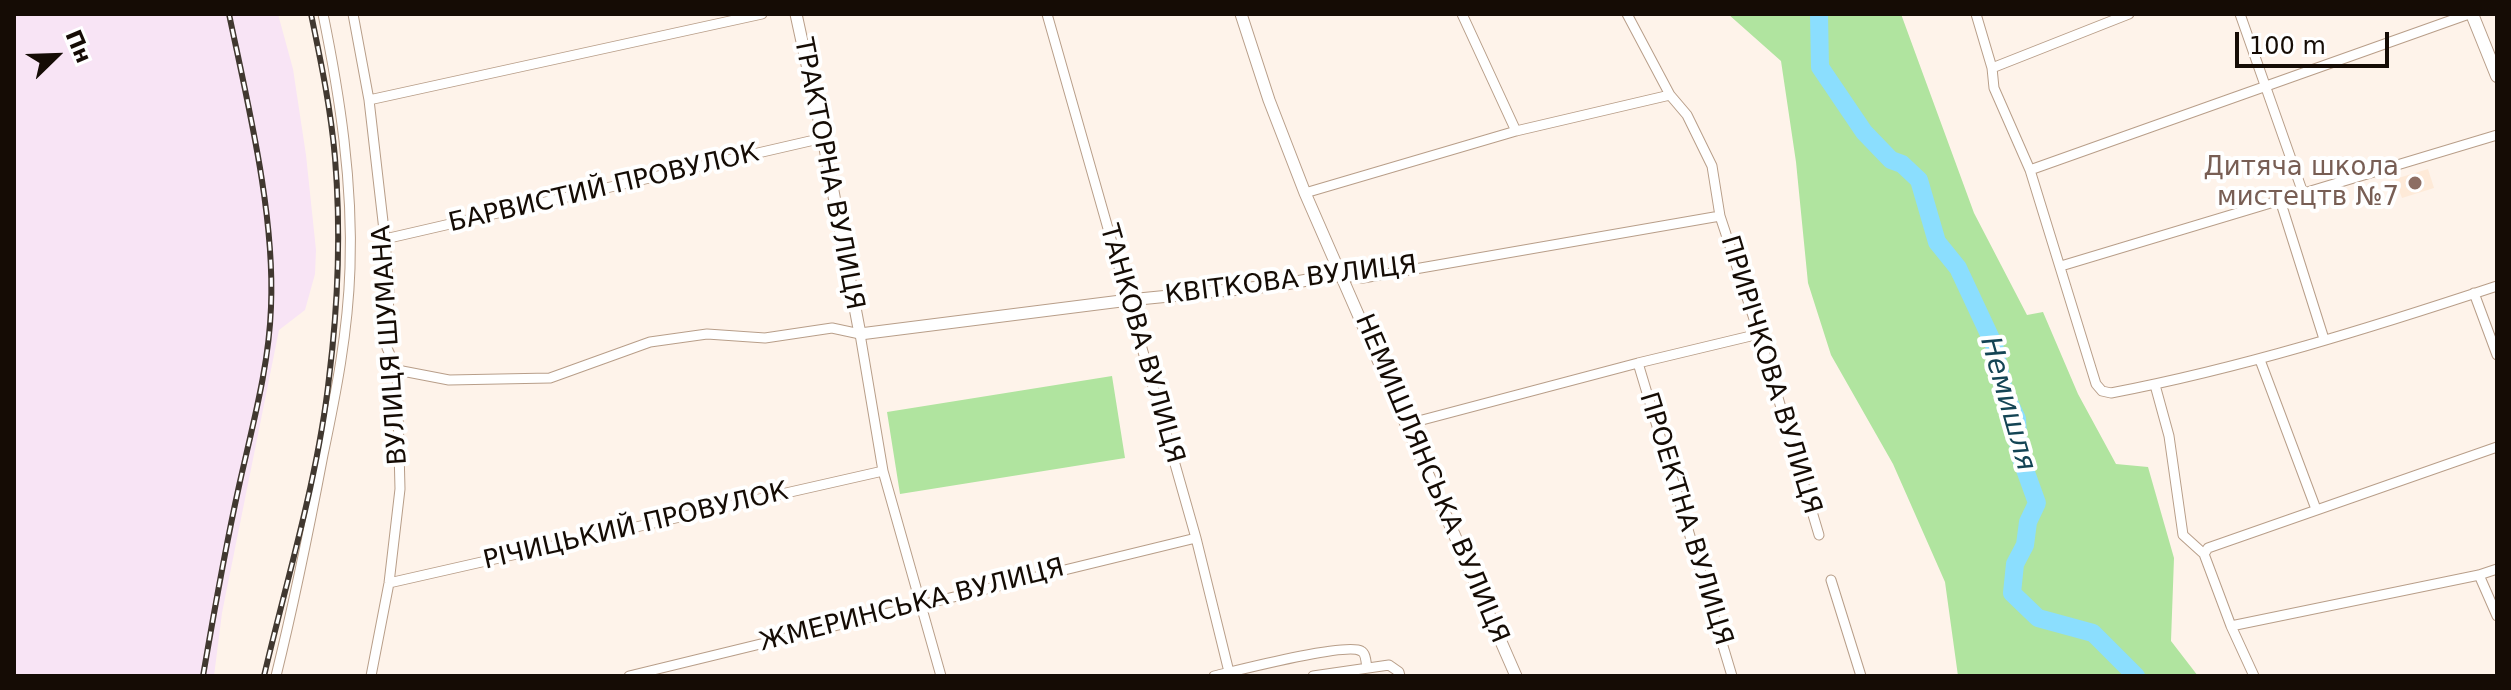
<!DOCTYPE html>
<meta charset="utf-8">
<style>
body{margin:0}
#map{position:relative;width:2511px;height:690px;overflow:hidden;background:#fef3ea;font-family:"DejaVu Sans",sans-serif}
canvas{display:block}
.frame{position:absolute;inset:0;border:16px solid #150c05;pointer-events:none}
.north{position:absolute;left:16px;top:16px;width:80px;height:80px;-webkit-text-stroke:6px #fff;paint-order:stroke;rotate:67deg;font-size:22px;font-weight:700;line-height:32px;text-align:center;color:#150c05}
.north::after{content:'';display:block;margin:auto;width:28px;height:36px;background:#150c05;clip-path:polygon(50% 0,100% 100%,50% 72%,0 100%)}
.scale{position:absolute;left:2235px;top:32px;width:154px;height:36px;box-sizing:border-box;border:4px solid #150c05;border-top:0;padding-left:10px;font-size:24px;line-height:28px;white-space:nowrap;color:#150c05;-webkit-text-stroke:6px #fff;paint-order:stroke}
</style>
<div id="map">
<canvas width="2511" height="690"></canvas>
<div class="frame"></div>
<div class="north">Пн</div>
<div class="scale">100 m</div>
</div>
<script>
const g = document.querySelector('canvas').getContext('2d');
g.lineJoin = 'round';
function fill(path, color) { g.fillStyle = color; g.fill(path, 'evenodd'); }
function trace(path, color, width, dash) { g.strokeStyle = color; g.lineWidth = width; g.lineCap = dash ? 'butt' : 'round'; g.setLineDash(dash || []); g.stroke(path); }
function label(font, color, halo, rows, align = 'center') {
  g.font = font + ' "DejaVu Sans",sans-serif'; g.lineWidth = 8; g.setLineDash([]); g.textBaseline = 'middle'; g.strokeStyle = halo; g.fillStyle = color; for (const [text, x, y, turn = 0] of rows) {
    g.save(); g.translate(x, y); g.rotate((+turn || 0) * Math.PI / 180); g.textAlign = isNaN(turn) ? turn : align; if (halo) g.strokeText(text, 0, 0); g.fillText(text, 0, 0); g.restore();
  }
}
fill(new Path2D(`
 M14,14H278L293,69L306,155L316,250L315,274L305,310L279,330L222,613L214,676H14Z`), '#f8e4f5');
fill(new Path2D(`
 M2428,169L2434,188L2402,198L2395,179Z`), '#feead8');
fill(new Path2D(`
 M1728,14H1901L1974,213L2027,315L2043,312L2078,394L2116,464L2148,467L2174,558L2171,641L2198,676H1958L1945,582L1893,464L1831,355L1808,283L1796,162L1781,61Z
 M1112,376L1125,458L900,494L887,412Z`), '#b0e49f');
trace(new Path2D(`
 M1819,14L1820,67L1864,132L1891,160L1902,164L1919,180L1937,242L1958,268L1994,345L2004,391L2017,419L2019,453L2037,503L2028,522L2025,545L2015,564L2012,593L2038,618L2093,633L2136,676`), '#8bdefe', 18);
const minor = new Path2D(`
 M353,14L369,100L385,239L389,291L387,348L397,370L400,489L389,583L371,676
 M1047,14L1196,538L1230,676
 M1462,14L1516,131
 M1627,14L1670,95L1687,115L1712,166L1720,216L1759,334L1819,535
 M1976,14L1992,68L1994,88L2030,170L2096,384L2102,391L2111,393C2242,368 2370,328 2497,286
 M2240,14L2303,193
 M1992,68L2129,14
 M369,100L762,14
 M2030,170L2469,14
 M1305,193L1516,131L1670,95
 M2280,200L2324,339
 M385,239L823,138
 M2061,266L2497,135
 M1343,276L1363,278L1720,216
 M2474,293L2497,355
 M2260,360L2316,509
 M1638,363L1732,676
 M397,370L449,380L550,378L650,342L707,334L765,338L832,328L860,334L883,471L941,676
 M2155,385L2169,436L2183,535L2204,554L2231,626L2254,676
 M1407,424L1638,363L1759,334
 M2204,554L2208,548L2497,447
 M2479,575L2497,616
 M1831,580L1861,676
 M389,583L883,471
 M2231,626L2479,575L2497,569
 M276,676C294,603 309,529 323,455C336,393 348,332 350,268C353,183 340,97 323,14
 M629,676L1196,538
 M1214,676C1235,671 1347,642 1361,651C1366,653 1366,663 1367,668
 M1313,676L1389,665L1399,672L1400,676`);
const tertiary = new Path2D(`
 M796,14L823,138L860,334L1129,300L1280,285L1329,276H1343
 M1241,14L1269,100L1305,193L1516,676`);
const secondary = new Path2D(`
 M2472,14L2497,76`);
trace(minor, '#b89e89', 11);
trace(tertiary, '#b89e89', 13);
trace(secondary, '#b89e89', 14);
trace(minor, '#fff', 9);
trace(tertiary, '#fff', 11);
trace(secondary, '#fff', 12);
const rail = new Path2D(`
 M203,676C214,612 225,549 239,486C252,427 269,367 271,307C275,214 248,105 229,14
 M264,676C287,578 318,478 329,378C338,306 341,231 335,158C331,110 321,62 311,14`);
trace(rail, '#413830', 6);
trace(rail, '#fff', 3, [9]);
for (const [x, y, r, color] of [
 [2415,183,8,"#8d6e63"]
]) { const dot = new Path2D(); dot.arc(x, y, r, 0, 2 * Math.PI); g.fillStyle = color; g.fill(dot); trace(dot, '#fff', 3); }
label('26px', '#785e54', '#fff', [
 ["Дитяча школа",2399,168],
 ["мистецтв №7",2399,198]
], 'right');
label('26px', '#150c05', '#fff', [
 ["ТРАКТОРНА ВУЛИЦЯ",828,174,79],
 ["БАРВИСТИЙ ПРОВУЛОК",604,189,-13],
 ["КВІТКОВА ВУЛИЦЯ",1291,281,-7],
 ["ТАНКОВА ВУЛИЦЯ",1141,344,74],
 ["ВУЛИЦЯ ШУМАНА",391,345,-94],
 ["ПРИРІЧКОВА ВУЛИЦЯ",1770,375,73],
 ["НЕМИШЛЯНСЬКА ВУЛИЦЯ",1431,479,67],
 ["ПРОЕКТНА ВУЛИЦЯ",1685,519,73],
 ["РІЧИЦЬКИЙ ПРОВУЛОК",636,527,-13],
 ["ЖМЕРИНСЬКА ВУЛИЦЯ",912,606,-14]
]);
label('italic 28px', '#134454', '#fff', [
 ["Немишля",2007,404,74]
]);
</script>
